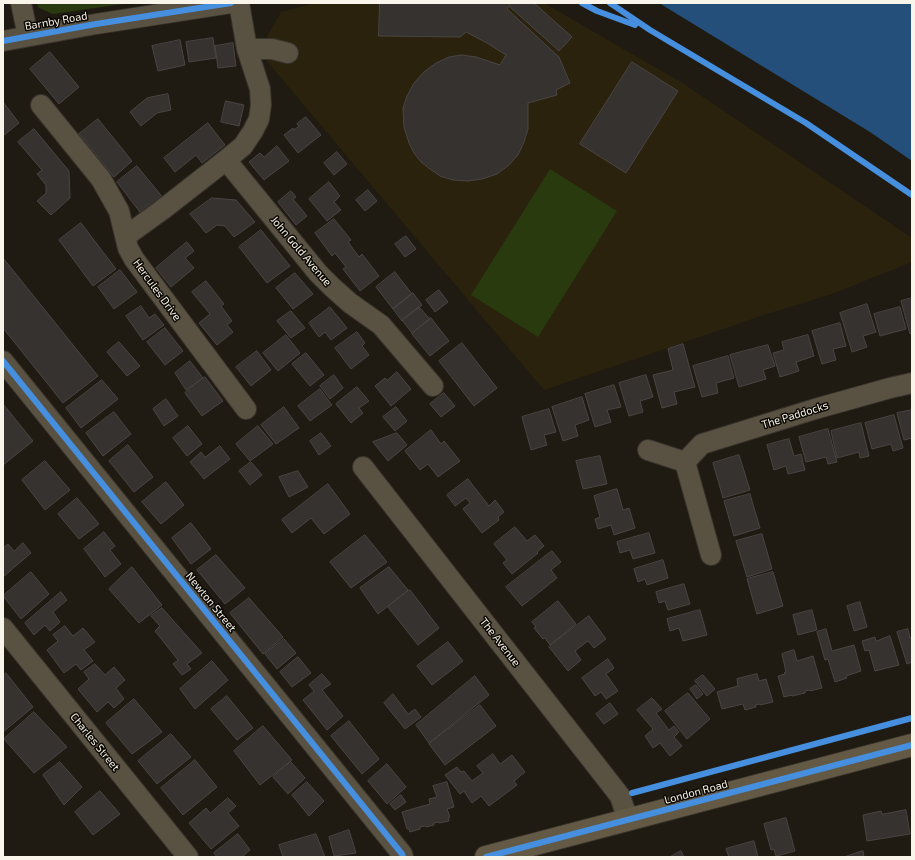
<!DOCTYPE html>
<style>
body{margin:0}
#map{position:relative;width:915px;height:860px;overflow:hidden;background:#1f1b12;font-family:"Exo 2",sans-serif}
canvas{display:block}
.frame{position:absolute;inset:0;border:4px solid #f9f5ea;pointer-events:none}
</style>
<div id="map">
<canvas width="915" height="860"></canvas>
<div class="frame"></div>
</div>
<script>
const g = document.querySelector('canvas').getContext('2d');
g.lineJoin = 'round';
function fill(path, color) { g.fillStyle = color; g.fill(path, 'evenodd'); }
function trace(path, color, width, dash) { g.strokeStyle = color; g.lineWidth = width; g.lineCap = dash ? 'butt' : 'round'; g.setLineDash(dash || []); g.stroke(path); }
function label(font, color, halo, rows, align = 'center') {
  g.font = font + ' "Exo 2",sans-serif'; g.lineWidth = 3; g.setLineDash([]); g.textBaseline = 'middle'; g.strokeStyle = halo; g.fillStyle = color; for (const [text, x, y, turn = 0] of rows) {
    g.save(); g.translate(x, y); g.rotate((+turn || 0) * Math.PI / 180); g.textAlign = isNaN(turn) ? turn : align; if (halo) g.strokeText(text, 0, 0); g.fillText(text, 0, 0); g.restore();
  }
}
fill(new Path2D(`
 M315,3H544L684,84L912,238V262L832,294L767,314L544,390L265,59V40L281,12Z`), '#2a220d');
fill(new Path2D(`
 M37,3H130L53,14L39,8Z
 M550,169L617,211L538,337L471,295Z`), '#293a0f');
fill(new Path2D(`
 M659,3H912V161L870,132Z`), '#234f7a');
const building = new Path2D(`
 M380,3H511L507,9L559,57L570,83L556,90L557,95L528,103V129L524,142L518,155L509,165L497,174L482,179L468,181L453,180L440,176L430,169L421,162L414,153L409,143L404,127L403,108L407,96L414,83L424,72L436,63L449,57L462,55L476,57L500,65L506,55L487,43L466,32L460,37L379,36Z
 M514,3H534L572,37L559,51L510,7Z
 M213,38L216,58L189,62L186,42Z
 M180,40L185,65L158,71L152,46Z
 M233,43L236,66L218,68L215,46Z
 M50,52L79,87L59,104L30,69Z
 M632,62L678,91L626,173L580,144Z
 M168,94L171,110L157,113L141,126L130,112L147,98Z
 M226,101L244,105L239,126L221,122Z
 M3,102L19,123L3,136Z
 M306,117L321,135L298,153L284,135L293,128L294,130L299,126L297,124Z
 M98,119L132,161L114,177L79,134Z
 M208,123L225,145L202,163L196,155L175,172L164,158Z
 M34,129L69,171L70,198L51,215L37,201L46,193V185L37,174L42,170L18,142Z
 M277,146L289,161L264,180L249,162L260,153L264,157Z
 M337,152L347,164L334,175L324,163Z
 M137,166L164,199L143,216L117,182Z
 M329,182L340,196L334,202L341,210L327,221L309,199Z
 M368,190L377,201L365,211L356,200Z
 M291,191L296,197L293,199L307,216L296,225L278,202Z
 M212,198L236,200L255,222L234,237L225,226L217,225L206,233L190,214Z
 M334,219L351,240L348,242L359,257L362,254L379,276L360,291L343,269L346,267L335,253L332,256L315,233Z
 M81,223L116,269L93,286L59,240Z
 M261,230L290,266L267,283L239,247Z
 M406,236L416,249L405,257L395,244Z
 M187,242L194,251L185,258L194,268L171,287L156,268Z
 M3,258L98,376L63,403L3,328Z
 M120,270L137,292L114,309L98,287Z
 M395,272L412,294L393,309L376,287Z
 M295,273L313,294L293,309L276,288Z
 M206,281L224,304L221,306L232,321L227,325L233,332L217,345L199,323L210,314L192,292Z
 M439,290L448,302L435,312L426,300Z
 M413,293L422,305L402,321L393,309Z
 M912,298V333L910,334L901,301Z
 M867,304L876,332L863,336L867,347L852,352L840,313Z
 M141,306L149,318L155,314L164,325L143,340L126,316Z
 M330,307L347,328L331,340L325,332L319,337L309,323Z
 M419,307L430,319L412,333L402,320Z
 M900,307L906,329L880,336L874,314Z
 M291,311L305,328L291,338L277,321Z
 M431,318L449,341L430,356L412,334Z
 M840,323L846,346L833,349L836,360L822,364L812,331Z
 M165,328L183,351L165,365L147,342Z
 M357,332L365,343L362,346L369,355L351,369L335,348Z
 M286,335L300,353L278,371L263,353Z
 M808,335L814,356L796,362L799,371L780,377L773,353L784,350L782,342Z
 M119,342L140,366L127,376L107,352Z
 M462,343L497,388L474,406L439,361Z
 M683,344L695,387L674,392L677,404L662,408L653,375L673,370L668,349Z
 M768,345L775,366L763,370L766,379L739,387L730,355Z
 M257,351L271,370L251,386L236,367Z
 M306,353L324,375L310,386L292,364Z
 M728,356L734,378L716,383L718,393L702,397L693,366Z
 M190,361L203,378L186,390L175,373Z
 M397,372L411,389L391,406L375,386L385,378L387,380Z
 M334,375L343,388L330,399L320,386Z
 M646,375L653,397L640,401L643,412L629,416L619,383Z
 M205,377L223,401L202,416L185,393Z
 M102,380L118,399L81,428L66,408Z
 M614,385L621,407L607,410L611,422L595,427L585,394Z
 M357,387L369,401L359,408L363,413L351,423L336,404Z
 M320,389L332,405L310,421L298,406Z
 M444,393L455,406L441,417L430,404Z
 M582,397L589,420L575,425L578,436L563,441L552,407Z
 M166,399L178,416L164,426L153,409Z
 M3,404L33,441L3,465Z
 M284,407L299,428L276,444L261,425Z
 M396,407L407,421L395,431L383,417Z
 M549,409L556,432L544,435L547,445L531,450L522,417Z
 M912,410V438L904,440L897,413Z
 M114,412L131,434L103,456L86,433Z
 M894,415L903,448L893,451L891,444L872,449L865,423Z
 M861,423L869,456L860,458L859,452L837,458L831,431Z
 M188,426L202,444L187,456L173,438Z
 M258,426L273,444L250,461L236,444Z
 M828,429L837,462L828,464L826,457L806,462L799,437Z
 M431,430L441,444L444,441L460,461L438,477L428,464L420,470L405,451Z
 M321,433L331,446L319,455L310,441Z
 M397,433L407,445L388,461L373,442Z
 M789,439L794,456L801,454L805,470L788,474L786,466L774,470L767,445Z
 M128,445L153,477L134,492L109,461Z
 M220,446L230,459L204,479L190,462L201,452L205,457Z
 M739,455L750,490L723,498L713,463Z
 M600,456L607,484L583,489L576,461Z
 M45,461L70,490L45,510L22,480Z
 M251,462L262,475L250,485L239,471Z
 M298,471L308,487L289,497L279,477Z
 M468,479L489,506L495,500L504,512L498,517L499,520L482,533L463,509L470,503L466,498L455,506L447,495Z
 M166,482L184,505L161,524L142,502Z
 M328,484L350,514L324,534L311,518L292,533L282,520Z
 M617,489L623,510L629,508L635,528L614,535L611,525L598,529L595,519L600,517L594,496Z
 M750,494L760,528L734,536L724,501Z
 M77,498L99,524L79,539L58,514Z
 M191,523L211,549L191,564L172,538Z
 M515,527L527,541L535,535L544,546L537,552L538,553L512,574L503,563L507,560L494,544Z
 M104,532L115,546L110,550L121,564L105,577L84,549Z
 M649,533L655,553L633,559L630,550L620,553L617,542Z
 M762,534L772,569L747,577L736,541Z
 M365,535L387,562L351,588L330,562Z
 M23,543L31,553L3,577V548L8,544L14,551Z
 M552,551L561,562L551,570L557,578L522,606L506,587Z
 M216,555L245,588L225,604L197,570Z
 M663,560L668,578L647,585L645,579L638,582L634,569Z
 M132,567L162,605L139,623L109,589Z
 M389,567L408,590L378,614L360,588Z
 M31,572L49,594L21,619L3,596Z
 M773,572L783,606L757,614L747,579Z
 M684,584L690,604L668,610L665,601L659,603L656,592Z
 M410,590L439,628L418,645L388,607Z
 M61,592L67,600L53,612L60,622L50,631L45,625L34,635L25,623Z
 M249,598L283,637L263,654L230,613Z
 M558,601L576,624L550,645L545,638L543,639L534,628L536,627L532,622Z
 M860,602L867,627L854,631L847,606Z
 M162,608L202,653L187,664L191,669L182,675L173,664L178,660L155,631L160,626L151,616Z
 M700,610L707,635L683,641L679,628L670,631L667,619Z
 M812,610L817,630L798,635L793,615Z
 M589,616L606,639L594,648L588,641L575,651L581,660L568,671L549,647Z
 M65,626L73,636L83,628L95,642L84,650L93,661L81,670L76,664L64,673L47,650L58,641L53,635Z
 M826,629L832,651L854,645L861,671L846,676L847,678L835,682L828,659L825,660L817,632Z
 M908,629L910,638L912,637V662L907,664L897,632Z
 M890,636L899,665L875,671L869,650L865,651L862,641L875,637L876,641Z
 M284,639L296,653L277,669L265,654Z
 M448,642L463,661L432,685L417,666Z
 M794,650L797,661L813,656L822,688L810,691V690L805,691V693L792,696V695L784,697L778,676L785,674L784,673L786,672L782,654Z
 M298,657L311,673L292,687L280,672Z
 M608,659L614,668L606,674L618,691L606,699L601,692L595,696L582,678Z
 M212,661L228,680L195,709L180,689Z
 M95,664L105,675L114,667L125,680L116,688L124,699L114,708L108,702L97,712L78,689L89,679L84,672Z
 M6,673L33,707L3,732V676Z
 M322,674L331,684L322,690L343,716L327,730L303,700L314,691L309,685Z
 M757,674L759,681L766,679L773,702L760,705V704L755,705L756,707L745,710L743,704L722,709L717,692L738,686L737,679Z
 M703,675L715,689L707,696L695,681Z
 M475,676L489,695L429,743L416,725Z
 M696,685L703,694L697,699L690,689Z
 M688,693L710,719L687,739L665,711Z
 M393,694L408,714L415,709L421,717L405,729L384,703Z
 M227,696L253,728L237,740L211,709Z
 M652,698L662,709L656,713L669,730L674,726L679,732L674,737L682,746L670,756L660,743L653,748L645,736L653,729L637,710Z
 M134,699L162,732L132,754L106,723Z
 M610,703L618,714L604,724L596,714Z
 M480,705L496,726L445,765L429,744Z
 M34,712L67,747L34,773L4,739Z
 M349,721L379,759L362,774L331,736Z
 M263,726L292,760L260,785L234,751Z
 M171,734L191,757L157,784L138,761Z
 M493,754L500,764L512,755L525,772L514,781L517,785L489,806L481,796L472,803L464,791L460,794L445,775L457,767L461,772L464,771L472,781L483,773L477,766Z
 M195,760L217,787L183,815L161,788Z
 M60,762L82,787L64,805L43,775Z
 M291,762L305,778L288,794L273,777Z
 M387,764L406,787L387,804L368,781Z
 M307,782L324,801L309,816L292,795Z
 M447,782L454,807L447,809L450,817L448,818L449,821L439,823V822L434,823V825L426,827L425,826L420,827V829L410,832L409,829H407L402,812L430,804L429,799L437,797L433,786Z
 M100,791L120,814L93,835L75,812Z
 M401,795L406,802L395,810L390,804Z
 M228,798L236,806L228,813L239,826L211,849L189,823L206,808L210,813Z
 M906,810L910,834L867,841L863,815L881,811L882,814Z
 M786,818L795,851L776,856L774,849L771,850L764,824Z
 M349,830L356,853L334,856L329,837Z
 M238,834L250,850L242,857H217L214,853Z
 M316,834L325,857H283L279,845Z
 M754,841L758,857H729L726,849Z
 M681,851L684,857H670Z
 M863,851L864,857H844Z`);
fill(building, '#363230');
trace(building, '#4a4544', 1);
const minor = new Path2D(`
 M21,3L28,36
 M3,41L96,24L231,3
 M247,49H272L288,53
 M41,105L101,179L119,211L128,248L134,259L246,409
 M226,160L318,273L332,287L350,303L381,325L433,386
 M126,236L162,210L226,160L243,146L253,131L259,119L261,105L260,89L247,49L239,3
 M3,361L402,854L403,857
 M648,450L685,462L702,444L815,409L890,388L912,383
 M685,462L711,555
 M363,467L620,796L628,820
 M3,628L188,857`);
const major = new Path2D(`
 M486,857L912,745`);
trace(minor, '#38342d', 22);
trace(major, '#38342d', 24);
trace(minor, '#595142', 20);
trace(major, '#635945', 22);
trace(new Path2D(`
 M582,3L597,11L635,25
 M610,3L650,30L806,123L912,195
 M3,41L96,24L231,3
 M3,361L402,854L403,857
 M632,793L912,718
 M486,857L912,745`), '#468fdf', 6);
label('11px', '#f9f5ea', '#0b0803', [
 ["Barnby Road",56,21,-10],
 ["John Gold Avenue",301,251,50],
 ["Hercules Drive",157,290,54],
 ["The Paddocks",795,415,-17],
 ["Newton Street",211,602,51],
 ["The Avenue",500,642,52],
 ["Charles Street",95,742,51],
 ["London Road",696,792,-15]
]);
</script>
